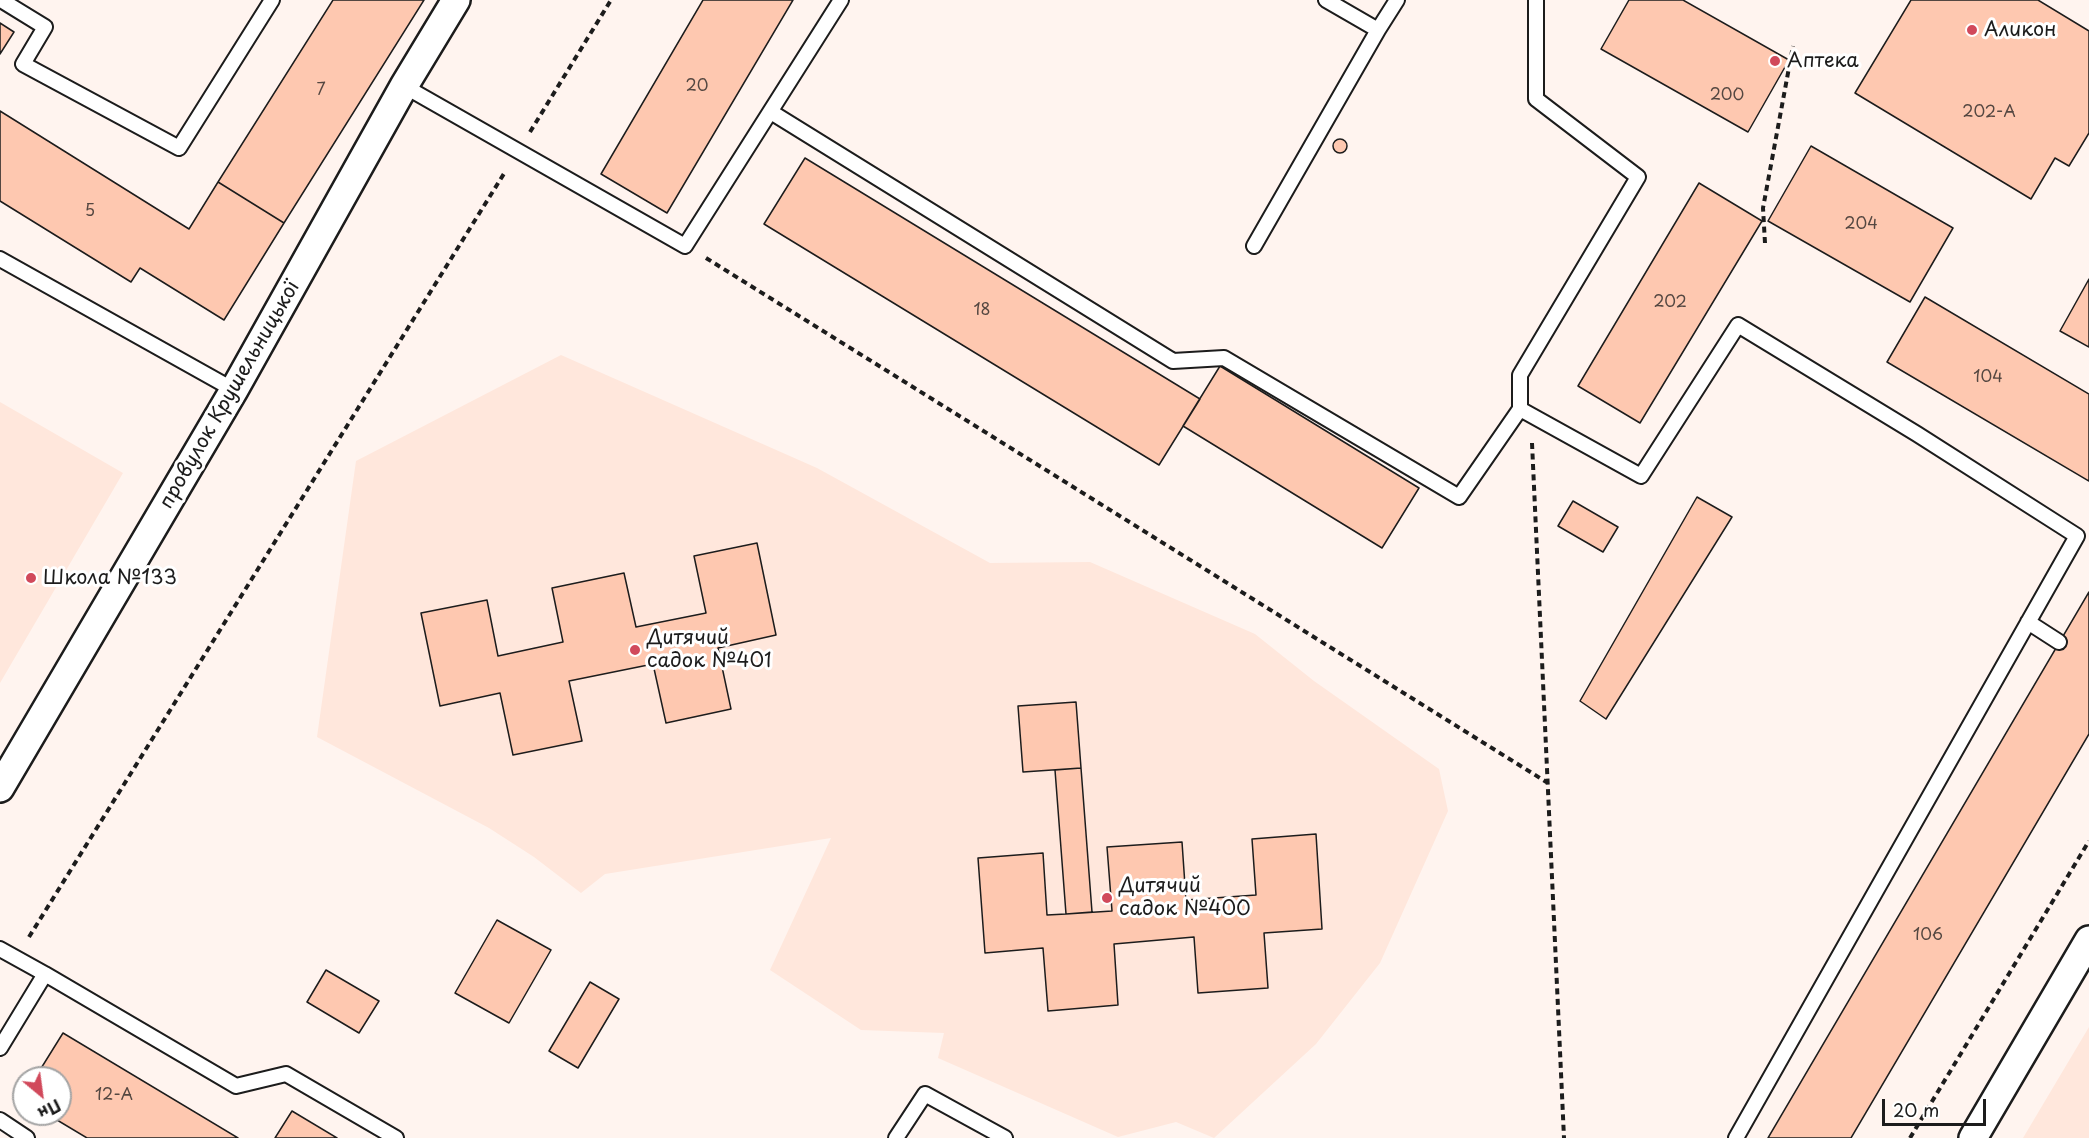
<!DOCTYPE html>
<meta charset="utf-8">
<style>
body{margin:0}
#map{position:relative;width:2089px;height:1138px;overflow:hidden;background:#fff4ef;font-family:"Playpen Sans",sans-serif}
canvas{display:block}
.north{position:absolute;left:12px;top:1066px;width:60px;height:60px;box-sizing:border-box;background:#fff;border:2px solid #a4a4a4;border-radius:50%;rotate:151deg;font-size:16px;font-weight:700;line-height:24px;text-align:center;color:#1c1c1c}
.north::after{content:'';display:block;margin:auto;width:21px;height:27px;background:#d1495b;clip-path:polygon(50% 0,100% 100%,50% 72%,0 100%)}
.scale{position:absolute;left:1882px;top:1099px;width:104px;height:27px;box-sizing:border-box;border:3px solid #1c1c1c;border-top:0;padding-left:8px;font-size:18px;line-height:21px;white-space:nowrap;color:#1c1c1c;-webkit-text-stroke:4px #fff;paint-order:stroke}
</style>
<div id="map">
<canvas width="2089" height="1138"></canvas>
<div class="north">Пн</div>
<div class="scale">20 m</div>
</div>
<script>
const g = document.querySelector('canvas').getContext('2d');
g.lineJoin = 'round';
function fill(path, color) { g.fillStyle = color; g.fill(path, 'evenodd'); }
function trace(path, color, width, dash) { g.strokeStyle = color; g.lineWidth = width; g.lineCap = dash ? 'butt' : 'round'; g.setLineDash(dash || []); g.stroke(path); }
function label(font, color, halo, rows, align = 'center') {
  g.font = font + ' "Playpen Sans",sans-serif'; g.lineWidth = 6; g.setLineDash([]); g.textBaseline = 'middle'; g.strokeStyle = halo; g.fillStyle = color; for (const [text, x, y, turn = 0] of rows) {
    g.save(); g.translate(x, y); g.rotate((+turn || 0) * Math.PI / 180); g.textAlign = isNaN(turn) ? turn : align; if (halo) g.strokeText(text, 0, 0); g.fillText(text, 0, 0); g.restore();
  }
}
fill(new Path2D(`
 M561,355L817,468L990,563L1090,562L1255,634L1314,681L1439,769L1448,811L1380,963L1316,1044L1214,1138L1176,1122L1118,1137L938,1058L944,1033L861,1030L770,970L831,838L605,874L581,893L534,857L489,828L317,737L356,461Z
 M0,402L123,473L0,683Z
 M2089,1027V1138H2023Z`), '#ffe7dc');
const building = new Path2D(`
 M333,0H424L284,223L218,182Z
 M703,0H793L667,213L601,174Z
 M1629,0H1683L1789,60L1748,132L1601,49Z
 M1911,0H2038L2089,31V133L2069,166L2055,158L2031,199L1855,93Z
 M0,23L14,32L0,54Z
 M0,111L189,229L218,182L284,223L224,320L140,268L131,282L0,201Z
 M1333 146a7 7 0 1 1 14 0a7 7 0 1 1-14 0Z
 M1811,146L1953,228L1910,302L1768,221Z
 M805,158L1200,399L1159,465L764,224Z
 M1699,183L1762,221L1640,423L1578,386Z
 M2089,279V347L2060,331Z
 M1925,297L2089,394V481L1887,362Z
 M1220,366L1419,488L1382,548L1183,426Z
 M1697,497L1732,517L1606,719L1580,701Z
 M1573,501L1618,527L1603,552L1558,526Z
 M757,543L776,635L718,648L731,709L666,723L653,664L569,681L582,741L513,755L500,693L440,706L421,613L487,600L498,656L563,642L552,588L624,573L636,627L706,613L694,556Z
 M2089,592V734L1851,1138H1768Z
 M1076,702L1081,768L1023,772L1018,706Z
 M1081,768L1092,912L1066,914L1055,770Z
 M1316,834L1322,929L1264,933L1268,988L1198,993L1194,937L1114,944L1118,1005L1048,1011L1043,948L985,953L978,858L1043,853L1047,915L1066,914L1112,911L1107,847L1182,842L1186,900L1256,895L1252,839Z
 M497,920L551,950L509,1023L455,993Z
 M326,970L379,1001L359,1033L307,1002Z
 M590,982L619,999L578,1068L549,1051Z
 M63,1033L238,1138H87L47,1114H60V1078H35Z
 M292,1111L337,1138H275Z`);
fill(building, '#fec8b0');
trace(building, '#1c1c1c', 1.5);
const service = new Path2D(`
 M1,0L45,27L23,64L179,148L272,0
 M1326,0L1378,30L1397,0
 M404,86L685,246L841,0
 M771,112L1173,361L1224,358L1459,497L1520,409V375L1638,177L1536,99V0
 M1254,246L1378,30
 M0,259L234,390
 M1520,409L1641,476L1738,325L1917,434L2077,536L1736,1138
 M2028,622L2059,642
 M0,949L45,974L0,1048
 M45,974L236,1086L286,1074L396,1138
 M0,1120L27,1138
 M896,1138L925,1094L1005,1138`);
const minor = new Path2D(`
 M0,788L234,390L404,86L456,0
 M1973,1138L2089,940`);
trace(service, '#1c1c1c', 18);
trace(minor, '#1c1c1c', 32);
trace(new Path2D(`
 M530,132L611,0
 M1765,243L1763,208L1793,46
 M706,258L1548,783
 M1532,443L1564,1138
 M29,937L505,172
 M1910,1138L2089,841`), '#1c1c1c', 4, [6, 4.5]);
trace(service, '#fff', 14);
trace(minor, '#fff', 27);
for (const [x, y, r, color] of [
 [1972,30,6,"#d1495b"],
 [1775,61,6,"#d1495b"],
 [31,578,6,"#d1495b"],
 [635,650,6,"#d1495b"],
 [1107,898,6,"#d1495b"]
]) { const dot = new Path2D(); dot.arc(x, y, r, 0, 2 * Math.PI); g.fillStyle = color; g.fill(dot); trace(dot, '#fff', 2); }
label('16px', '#544741', null, [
 ["20",697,87],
 ["7",321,91],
 ["200",1727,96],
 ["202-А",1989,113],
 ["5",90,212],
 ["204",1861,225],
 ["202",1670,303],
 ["18",982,311],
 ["104",1988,378],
 ["106",1928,936],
 ["12-А",114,1096]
]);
label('20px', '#1c1c1c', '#fff', [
 ["Аликон",1984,30],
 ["Аптека",1787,61],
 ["Школа №133",43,578],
 ["Дитячий",647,638],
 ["садок №401",647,661],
 ["Дитячий",1119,886],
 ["садок №400",1119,909]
], 'left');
label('20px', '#1c1c1c', '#fff', [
 ["провулок Крушельницької",230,395,-60]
]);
</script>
